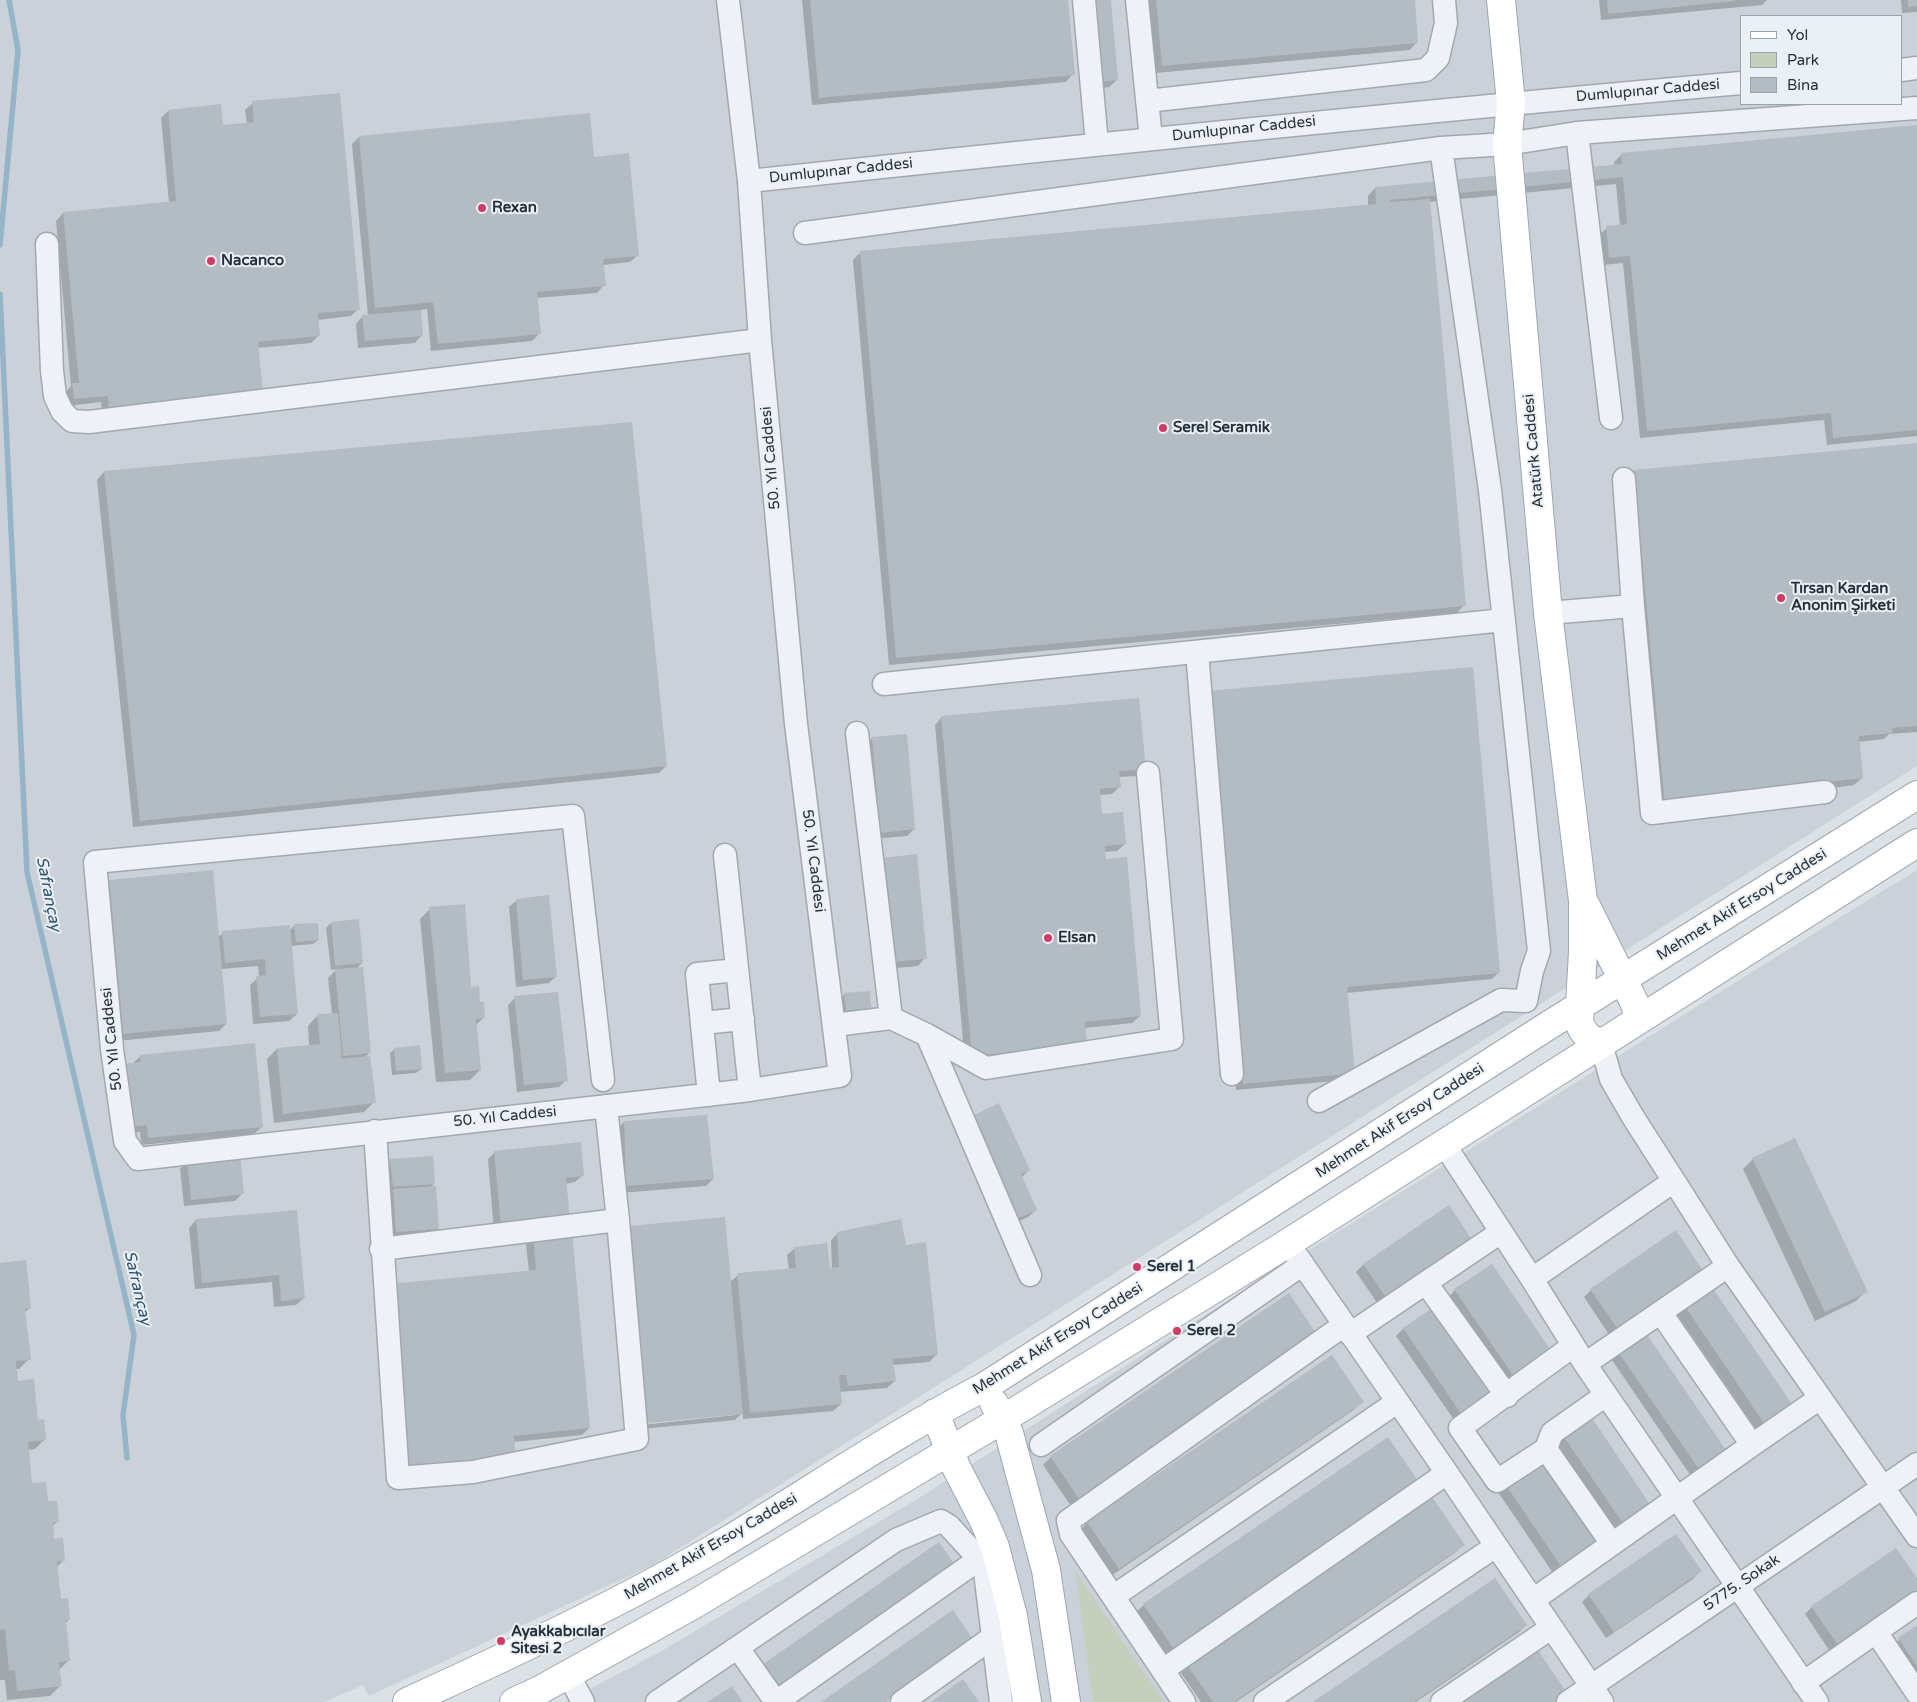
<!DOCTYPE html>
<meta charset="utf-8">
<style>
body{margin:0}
#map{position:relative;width:1917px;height:1702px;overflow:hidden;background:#dce1e6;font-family:"Varela Round",sans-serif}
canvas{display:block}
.legend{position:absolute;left:1740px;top:15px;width:162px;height:90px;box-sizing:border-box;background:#ebf0f4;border:1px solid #9ca4ab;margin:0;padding:6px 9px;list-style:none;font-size:15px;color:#25313d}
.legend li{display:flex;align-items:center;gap:10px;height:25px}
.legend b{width:25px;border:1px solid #9ca4ab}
</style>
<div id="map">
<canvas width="1917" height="1702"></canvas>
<ul class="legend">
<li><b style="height:6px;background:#fff"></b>Yol</li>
<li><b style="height:14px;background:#c4d0bd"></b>Park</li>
<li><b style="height:14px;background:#b3bbc3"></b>Bina</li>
</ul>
</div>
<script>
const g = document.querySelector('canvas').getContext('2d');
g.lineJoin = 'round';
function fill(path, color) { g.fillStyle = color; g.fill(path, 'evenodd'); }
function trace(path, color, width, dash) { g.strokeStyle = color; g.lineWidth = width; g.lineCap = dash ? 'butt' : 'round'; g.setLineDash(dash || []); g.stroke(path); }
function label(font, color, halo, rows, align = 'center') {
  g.font = font + ' "Varela Round",sans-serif'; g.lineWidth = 4; g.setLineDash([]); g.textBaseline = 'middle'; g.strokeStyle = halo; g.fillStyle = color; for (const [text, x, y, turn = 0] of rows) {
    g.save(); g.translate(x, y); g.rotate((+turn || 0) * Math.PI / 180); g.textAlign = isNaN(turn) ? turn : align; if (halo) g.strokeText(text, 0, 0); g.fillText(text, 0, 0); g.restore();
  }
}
fill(new Path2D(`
 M0,0H1917V766L653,1565L369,1696L363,1685L324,1702H0ZM1741,16H1901V104H1741Z
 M1917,870V1702H565L660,1652L919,1498L1175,1334L1787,950Z`), '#cad1d8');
fill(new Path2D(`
 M1075,1570L1164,1702H1093Z`), '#c4d0bd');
fill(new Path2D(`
 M802,0H1067L1073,74L1066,82L812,105Z
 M1110,0L1117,80L1109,87L1085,90Z
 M1149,0H1413L1417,42L1410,50L1155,73Z
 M1599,0H1767L1762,5L1601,20Z
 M1901,0H1917V12L1902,13Z
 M253,103L358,309L351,316L317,320L318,336L311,343L257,348L102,416L101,402L67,406L66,392L71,386L56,221L63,213L169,203L161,118L168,111L222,126L247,124L245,110Z
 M1917,126V436L1827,445L1824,420L1640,438L1623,263L1602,265L1599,235L1607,228L1620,226L1616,184L1429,202L1464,605L1457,613L889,665L853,260L861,252L1368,205V196L1375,188L1615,166L1614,162L1621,155Z
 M359,137L593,158L638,255L630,262L603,265L604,285L597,293L536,298L539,334L532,341L431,351L427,309L419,310L422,335L415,343L358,348L356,324L363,316H368L352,144Z
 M1917,444V732L1889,734L1884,739L1858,742L1862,778L1854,785L1658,814L1627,478L1635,471Z
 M104,472L666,766L659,773L133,827L97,480Z
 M1201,700L1499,972L1492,979L1346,993V1080L1236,1090Z
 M942,717L1144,769L1137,776L1119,777L1120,786L1112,794L1099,795L1101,816L1125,844L1117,851L1104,852L1140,1016L1132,1023L1085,1028L1086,1045L965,1063L935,725Z
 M872,738L914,829L907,836L873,839L865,746Z
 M916,856L925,958L918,966L884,969Z
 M110,881L218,937L223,933L289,931L295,925L318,940L313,944L290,946L297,1014L289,1021L253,1024L250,985L259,977L258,966L221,969L226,1024L219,1031L116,1041L102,888Z
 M517,900L556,976L549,983L516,987L509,907Z
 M430,909L479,1003L484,1017L476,1025L480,1070L470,1080L436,1082L420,919Z
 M331,923L362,963L356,969L370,1052L365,1058L374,1102L364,1112L274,1123L267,1059L277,1049L309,1046L308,1026L317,1016L332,1014L328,978L337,969L331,970L326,928Z
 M869,992L840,1026L838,1001L845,994Z
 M515,998L566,1080L559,1087L517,1092L508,1005Z
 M395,1049L421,1069L416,1073L392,1075L390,1053Z
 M141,1056L262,1127L254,1134L141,1145L140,1132L121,1134L133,1063Z
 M624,1122L713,1179L706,1186L620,1193L617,1129Z
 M957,1128L1029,1170L1021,1178L1036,1210L1028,1217L1003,1229Z
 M495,1152L583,1175L575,1182L565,1184L494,1233L488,1159Z
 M1753,1159L1866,1291L1856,1301L1815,1321L1743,1169Z
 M391,1161L434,1184L430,1188L438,1229L430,1236L389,1239L386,1198L393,1191L388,1192L386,1165Z
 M187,1162L242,1194L235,1201L184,1206L180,1169Z
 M1449,1207L1382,1310L1356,1272L1363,1265Z
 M296,1211L304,1298L296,1305L274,1307L272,1282L195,1289L189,1228L196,1220Z
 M1676,1232L1614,1342L1584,1297L1591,1290Z
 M838,1233L905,1246L936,1355L929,1362L893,1365L895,1381L887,1388L840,1392L841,1404L833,1411L743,1419V1412L735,1420L641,1429L622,1234L730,1282L738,1275L789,1270L787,1255L795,1248L828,1270L832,1269L831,1240ZM736,1413V1415L642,1425L641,1422Z
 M534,1237L589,1428L582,1435L513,1442L508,1468L529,1272L526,1244Z
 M0,1264L30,1308L24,1313L29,1359L19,1369H16L17,1382L45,1439L35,1449L27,1450L31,1485L47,1503L58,1521L52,1527L53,1540L64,1560L56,1568L60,1601L69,1619L65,1624L69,1660L59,1670L60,1686L50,1696L7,1700L5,1680H0Z
 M1455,1290L1553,1355L1509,1387L1448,1298Z
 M1289,1295L1073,1509L1043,1465L1051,1457Z
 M1685,1306L1794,1410L1760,1435L1677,1314Z
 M1404,1328L1493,1401L1459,1427L1396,1336Z
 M1619,1353L1721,1463L1695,1482L1612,1360Z
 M1332,1356L1362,1402L1355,1409L1111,1576L1080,1530L1087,1523Z
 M1563,1435L1644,1516L1618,1534L1556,1442Z
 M1388,1438L1167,1658L1136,1612L1144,1605Z
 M1540,1457L1601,1547L1557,1579L1496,1489Z
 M1463,1545L1456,1552L1236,1702H1201L1181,1673L1188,1666Z
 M1700,1571L1693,1579L1606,1638L1582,1602L1589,1595Z
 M1917,1580V1589L1913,1592L1829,1650L1805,1614L1812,1607Z
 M1526,1625L1519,1632L1416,1702H1316Z
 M1917,1627V1684L1891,1646Z`), '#0003');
trace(new Path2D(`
 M0,245L18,50L9,0
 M0,294L27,872L134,1335L123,1415L127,1458`), '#95b4c8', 5.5);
fill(new Path2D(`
 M810,0H1068L1075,75L819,98Z
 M1084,0H1111L1118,80L1092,83Z
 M1156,0H1415L1418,43L1162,66Z
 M1607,0H1735V1L1608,14Z
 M1908,0H1917V6L1908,7Z
 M340,93L360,310L318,313L320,336L258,342L263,394L109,409L108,396L74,399L72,383H79L63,212L176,201L168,110L221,104L223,125L254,122L252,101Z
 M590,113L594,157L629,153L639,256L603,259L606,286L537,292L541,334L438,344L433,302L375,308L359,136Z
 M1917,125V430L1833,438L1831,413L1647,431L1630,256L1609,258L1606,226L1627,224L1623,177L1390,200V202L1430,199L1466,606L896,658L860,251L1376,204L1375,187L1622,164L1621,153Z
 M421,310L423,336L365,341L362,315Z
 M632,422L667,766L140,821L104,471Z
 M1917,443V726L1892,728L1893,733L1859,736L1863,778L1828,782L1665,807L1634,470Z
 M1473,667L1500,973L1347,987L1355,1073L1243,1084L1208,691Z
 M1139,698L1146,769L1119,771L1121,787L1100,789L1102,814L1123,812L1126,844L1105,846L1106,859L1127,857L1141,1016L1085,1022L1087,1045L972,1056L941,716Z
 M907,734L915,829L880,833L872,737Z
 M917,854L927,959L891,962L882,858Z
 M213,870L227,1024L123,1034L109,880Z
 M549,895L557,977L523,980L516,899Z
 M465,904L471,987L479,986L480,1002H484L485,1018L476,1019L481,1070L445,1073L429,907Z
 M359,919L363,963L335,966L331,922Z
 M318,923L319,940L296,942L294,924Z
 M290,925L298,1014L260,1017L256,976L266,975L265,959L225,963L222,931Z
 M363,967L371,1053L343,1056L335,969Z
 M870,991L872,1017L847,1019L844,993Z
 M558,992L568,1081L524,1085L514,996Z
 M338,1013L342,1059L370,1056L376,1103L283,1114L277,1048L320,1044L317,1014Z
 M255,1043L263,1127L148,1138L147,1125L128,1127L123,1064L141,1062L140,1055Z
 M420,1045L422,1069L396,1071L394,1048Z
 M999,1103L1030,1170L1021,1174L1037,1210L1010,1222L964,1120Z
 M707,1115L714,1179L626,1186L624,1121Z
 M1795,1138L1868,1292L1825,1312L1752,1158Z
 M581,1142L584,1176L566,1178L570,1219L501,1226L494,1151Z
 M240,1155L244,1194L191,1200L187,1161Z
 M433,1156L435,1184L393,1187L390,1159Z
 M436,1186L439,1229L396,1232L393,1189Z
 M1449,1205L1475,1244L1390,1303L1363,1264Z
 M297,1210L305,1298L281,1301L279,1275L202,1283L196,1219Z
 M725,1217L743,1414L648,1423L629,1226Z
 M901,1219L906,1245L926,1242L938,1355L893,1359L896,1381L848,1386L846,1375H839L842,1404L750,1413L737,1273L796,1268L794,1247L827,1243L830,1268L839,1267L837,1232Z
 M1676,1230L1707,1277L1622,1335L1590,1289Z
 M572,1232L590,1428L514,1436L516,1461L406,1472L389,1284L536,1270L533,1235Z
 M26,1260L31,1308L25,1309L31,1360L16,1361L18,1381L34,1379L38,1420L44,1419L46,1440L28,1442L32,1483L46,1482L48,1501H57L59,1522L53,1523L54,1539L63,1538L65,1561L57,1562L61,1599L68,1598L70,1620H66L70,1661L59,1662L62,1686L17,1691L15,1670L9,1671L5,1629L0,1630V1263Z
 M1492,1264L1554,1355L1517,1381L1454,1289Z
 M1712,1287L1796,1410L1768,1429L1684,1305Z
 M1289,1293L1320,1339L1081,1502L1050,1456Z
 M1431,1309L1495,1401L1466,1421L1403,1328Z
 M1646,1333L1730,1456L1703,1475L1618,1352Z
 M1332,1355L1364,1402L1119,1569L1087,1522Z
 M1590,1415L1653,1509L1626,1528L1562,1434Z
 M1388,1437L1420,1484L1175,1651L1143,1604Z
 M1540,1455L1603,1547L1565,1572L1503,1481Z
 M1432,1497L1465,1545L1234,1702H1213L1187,1665Z
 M1676,1534L1702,1571L1614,1632L1588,1594Z
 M939,1542L960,1572L780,1697L759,1667Z
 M1896,1548L1917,1578V1589L1837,1644L1811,1606Z
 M1495,1578L1527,1625L1414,1702H1313Z
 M953,1610L974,1641L886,1702H821Z
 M1917,1625V1666L1898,1638Z
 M1535,1646L1567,1693L1554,1702H1453Z
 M963,1679L979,1702H931Z
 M732,1686L743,1702H708Z`), '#b3bbc3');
const minor = new Path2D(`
 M1084,0L1097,144
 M1137,0L1151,139
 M1901,70L1917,68
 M1147,101L1426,70L1438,58L1446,23L1444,0
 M1577,133L1611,418
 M1441,148L1507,144L1577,133L1917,108
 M749,181C1079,146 1410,112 1741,83
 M805,233L1441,148L1490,490L1539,951L1532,971L1526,1001L1501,1000L1319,1101
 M47,244L52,371L55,396L62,411L72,421L89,422L760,340
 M1633,606L1652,813L1825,792
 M1548,613L1633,606L1624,479
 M1197,652L1232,1074
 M884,684L1504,620
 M857,733L891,1018L927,1035L1030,1275
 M725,855L750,1090
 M702,1023L743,1019
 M834,1025L891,1018
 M927,1035L986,1068L1172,1039L1148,773
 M1601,1044L1611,1079L1633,1117L1674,1181L1728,1266L1917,1536
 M603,1080L573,816L95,862L112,1049L125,1141L138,1159L750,1090L840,1076L796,724L760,340L749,181L728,0
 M709,1095L697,974L737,970
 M375,1131L398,1478L473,1472L637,1439L618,1220L606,1106
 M1444,1144L1532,1279L1585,1364L1817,1702
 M1288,1243L1447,1473L1602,1702
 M381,1249L618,1220
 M1532,1279L1674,1181
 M1426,1283L1507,1396
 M1350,1334L1501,1232
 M1573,1346L1460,1428L1497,1481L1546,1449L1552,1433L1606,1395
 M1585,1364L1728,1266
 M1041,1445L1303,1264
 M1752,1445L1820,1398
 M1546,1449L1612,1544
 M1114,1596L1397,1402
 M1533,1600L1752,1445L1661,1313
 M1876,1632L1917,1693
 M738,1648L776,1702
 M1163,1670L1447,1473
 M568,1674L583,1702
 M1803,1683L1917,1603
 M657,1702L896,1540L941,1521L949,1526L971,1550L985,1572L1001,1702
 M776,1702L978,1560
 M902,1702L993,1637
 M1184,1702L1071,1534L1068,1521L1344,1325
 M1265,1702L1496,1546
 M1442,1702L1551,1628
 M1568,1702L1917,1464`);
const major = new Path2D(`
 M1501,0L1511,103L1507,144L1548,613L1583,901V952L1579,1022C1583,1034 1590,1039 1601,1044
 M1585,904L1636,1006L1637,1014L1635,1022
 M994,1403L1009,1433L1046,1570L1066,1702
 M935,1413L956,1467L984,1521L995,1547L1013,1616L1027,1702
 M407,1702C512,1654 616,1605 715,1548C805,1495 891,1435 984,1387L1546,1027L1917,795
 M514,1702L540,1690L693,1605L1003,1419L1288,1243L1917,843`);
trace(minor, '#a1a9b0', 25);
trace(major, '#9ba7b2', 30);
trace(minor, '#eef1f5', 22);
trace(major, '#fff', 28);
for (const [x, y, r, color] of [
 [482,208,5,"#d03c65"],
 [211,261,5,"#d03c65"],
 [1163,428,5,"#d03c65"],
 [1781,598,5,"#d03c65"],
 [1048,938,5,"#d03c65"],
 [1137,1267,5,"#d03c65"],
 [1177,1331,5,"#d03c65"],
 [501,1641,5,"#d03c65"]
]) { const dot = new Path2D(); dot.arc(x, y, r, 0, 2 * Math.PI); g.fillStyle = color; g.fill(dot); trace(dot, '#ebf0f4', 2); }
label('15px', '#25313d', '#ebf0f4', [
 ["Dumlupınar Caddesi",1648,91,-5],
 ["Dumlupınar Caddesi",1244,129,-6],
 ["Dumlupınar Caddesi",841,171,-6],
 ["Atatürk Caddesi",1534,451,-95],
 ["50. Yıl Caddesi",771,458,-95],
 ["50. Yıl Caddesi",813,861,83],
 ["Mehmet Akif Ersoy Caddesi",1742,905,-32],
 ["50. Yıl Caddesi",112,1039,-96],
 ["50. Yıl Caddesi",505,1117,-6],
 ["Mehmet Akif Ersoy Caddesi",1400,1121,-33],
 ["Mehmet Akif Ersoy Caddesi",1058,1339,-32],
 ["Mehmet Akif Ersoy Caddesi",711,1547,-30],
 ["5775. Sokak",1742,1583,-34]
]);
label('bold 15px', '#25313d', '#ebf0f4', [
 ["Rexan",492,208],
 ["Nacanco",221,261],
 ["Serel Seramik",1173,428],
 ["Tırsan Kardan",1791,589],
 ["Anonim Şirketi",1791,606],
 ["Elsan",1058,938],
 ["Serel 1",1147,1267],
 ["Serel 2",1187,1331],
 ["Ayakkabıcılar",511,1632],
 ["Sitesi 2",511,1649]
], 'left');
label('italic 16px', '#2f5571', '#ebf0f4', [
 ["Safrançay",48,894,79],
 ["Safrançay",137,1288,77]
]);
</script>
